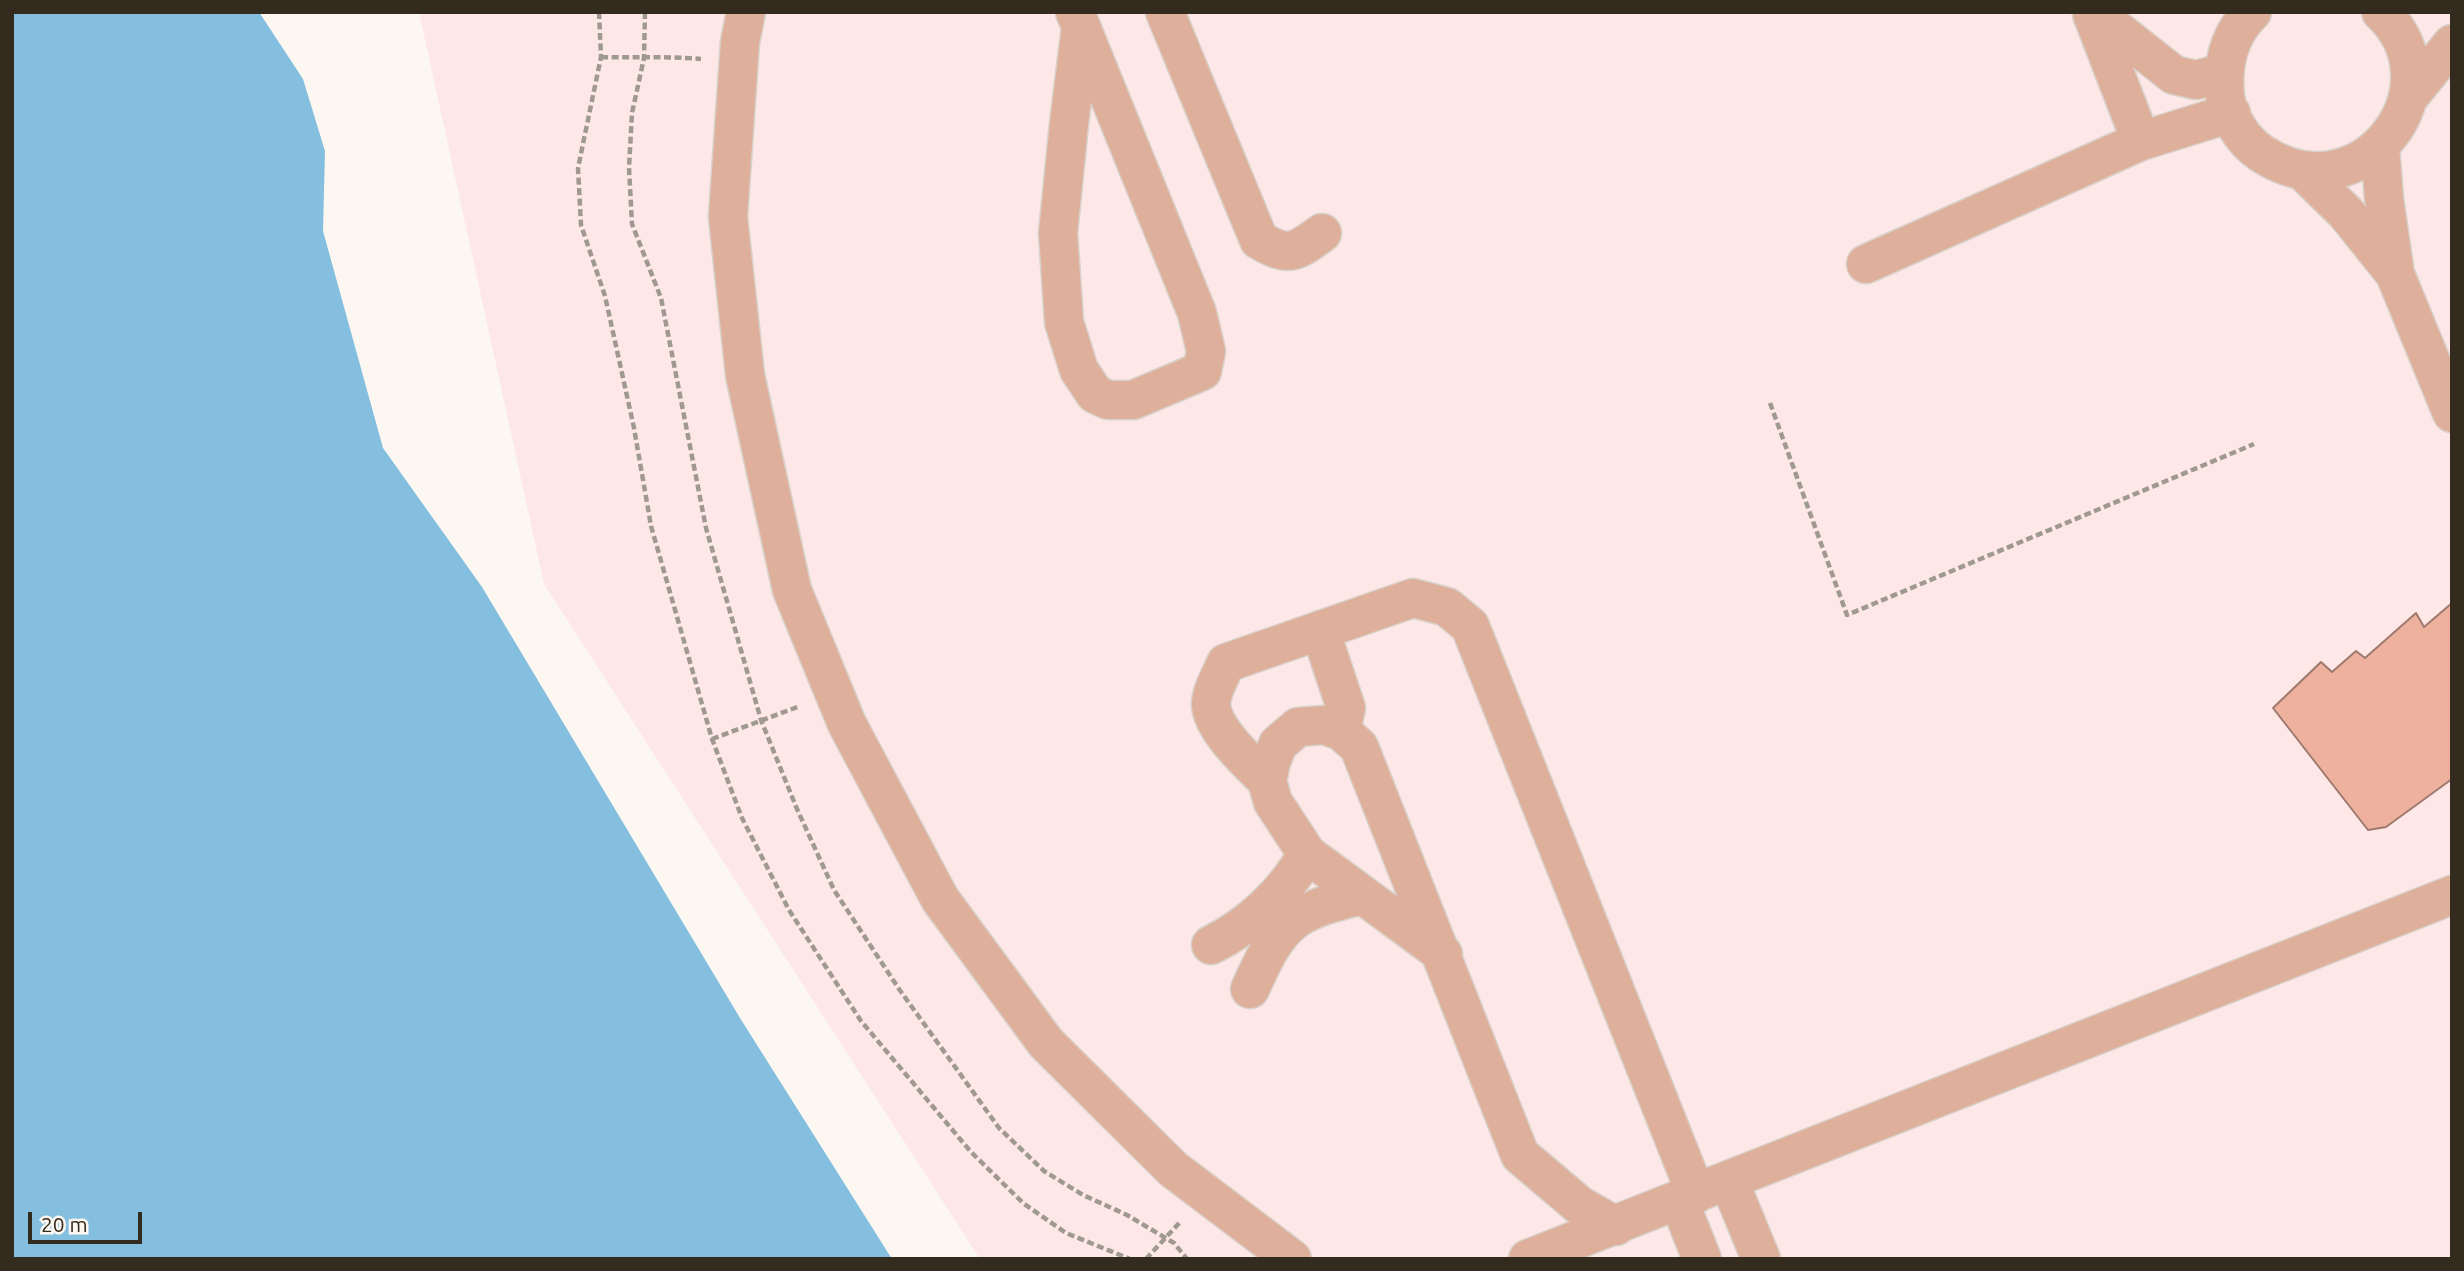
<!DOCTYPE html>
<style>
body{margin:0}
#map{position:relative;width:2464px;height:1271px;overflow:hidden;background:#fcf7f1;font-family:Ubuntu,sans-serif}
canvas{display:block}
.frame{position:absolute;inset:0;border:14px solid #342b1f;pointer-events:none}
.scale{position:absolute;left:28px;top:1212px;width:114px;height:32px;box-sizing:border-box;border:4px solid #342b1f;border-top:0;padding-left:9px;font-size:21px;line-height:24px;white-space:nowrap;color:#342b1f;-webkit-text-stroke:5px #fcf7f1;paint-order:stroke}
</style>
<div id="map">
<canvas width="2464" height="1271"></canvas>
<div class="frame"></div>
<div class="scale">20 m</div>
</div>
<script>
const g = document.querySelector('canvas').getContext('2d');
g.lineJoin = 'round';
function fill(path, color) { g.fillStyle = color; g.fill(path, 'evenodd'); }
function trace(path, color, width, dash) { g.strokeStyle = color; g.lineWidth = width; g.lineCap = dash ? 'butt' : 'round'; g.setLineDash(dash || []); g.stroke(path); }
fill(new Path2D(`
 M419,12H2452V1259H980L544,584Z`), '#fee8e7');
fill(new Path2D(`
 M12,12H259L303,79L325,151L323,231L383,448L482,587L740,1018L892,1259H12Z`), '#85bfe0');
const building = new Path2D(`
 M2452,603V779L2386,827L2368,830L2273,708L2321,662L2332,672L2356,651L2365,658L2416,613L2424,627Z`);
fill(building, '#eeb19e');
trace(building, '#9d796e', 2);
const minor = new Path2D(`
 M746,12L740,42L728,217L745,375L792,590L847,724L940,899L1046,1043L1173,1169L1292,1259
 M1075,12L1197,313L1206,351L1202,371L1133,400H1108L1095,394L1079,370L1064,322L1058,233L1069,124L1081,27
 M1165,12L1259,240C1289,258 1296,252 1322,233
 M2094,12L2174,75L2196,80L2223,73
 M2252,12C2228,35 2222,64 2225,96C2228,117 2243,141 2261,153C2362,220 2461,86 2381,12
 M2092,14L2141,141
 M2408,98L2452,44
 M2380,146L2384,199L2395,274L2452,413
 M2303,171L2346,213L2395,274
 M1866,264L2141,141L2231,113
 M1320,630L1346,708L1341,731
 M1267,781C1250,763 1213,731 1211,705C1211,691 1221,675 1226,663L1413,598L1447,607L1470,626L1696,1194
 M1211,945C1250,926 1285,893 1307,854
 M1443,954L1307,854L1273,802L1267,781L1271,762L1278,744L1298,727L1324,725L1341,731L1359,747L1520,1155L1579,1205L1616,1226
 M1250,989C1261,966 1271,940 1291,923C1309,907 1340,901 1362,895
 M1729,1181L1761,1259
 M1679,1201L1702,1259
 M1528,1259L2452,895`);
trace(minor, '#d8d2cb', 41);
trace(new Path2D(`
 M599,12L601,57L578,168L581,225L605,296L634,428L651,526L712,739L742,818L789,910L861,1021L971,1152L1023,1203L1066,1233L1130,1259
 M645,12L644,58L632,113L629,168L632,224L661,298L706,528L761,720L797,809L834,890L899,989L999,1128L1044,1171L1083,1195L1127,1215L1174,1243L1187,1259
 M601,57C635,58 668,56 701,59
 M1770,403L1847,615L2254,444
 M712,739L800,706
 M1146,1259L1181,1221`), '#a09990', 4.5, [7, 3.5]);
trace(minor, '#deb09b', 38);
</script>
